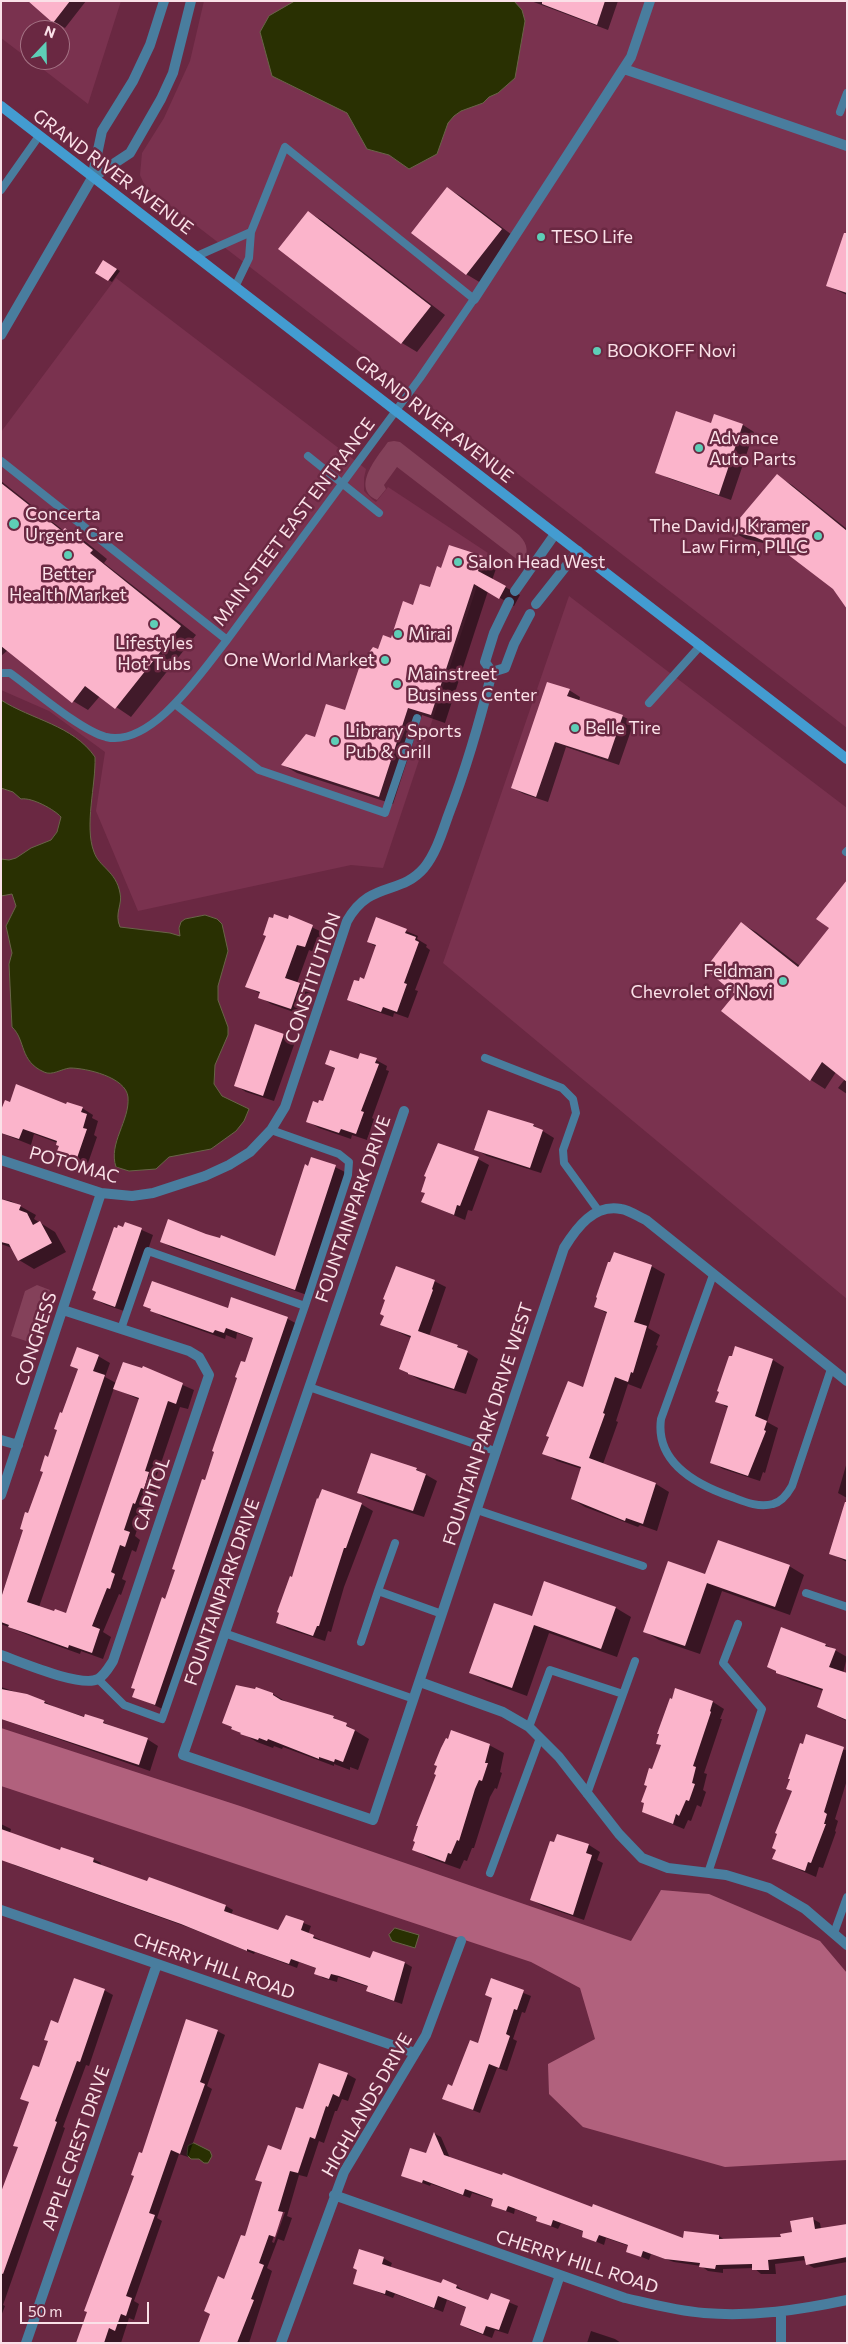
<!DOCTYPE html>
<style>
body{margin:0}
#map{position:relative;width:848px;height:2344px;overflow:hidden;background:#6a2842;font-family:Commissioner,sans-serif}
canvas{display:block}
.frame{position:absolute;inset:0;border:2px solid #fae1e8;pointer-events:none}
.north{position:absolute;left:20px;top:20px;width:50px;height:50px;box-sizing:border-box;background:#6a2842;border:1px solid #a47284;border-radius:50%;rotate:21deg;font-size:14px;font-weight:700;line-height:20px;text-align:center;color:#fae1e8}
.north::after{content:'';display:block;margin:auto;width:18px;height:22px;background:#5eceb7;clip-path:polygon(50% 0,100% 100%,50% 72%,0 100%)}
.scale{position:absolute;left:20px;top:2302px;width:129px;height:22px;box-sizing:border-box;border:2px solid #fae1e8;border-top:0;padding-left:6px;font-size:15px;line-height:18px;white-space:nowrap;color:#fae1e8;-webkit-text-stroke:4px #6a2842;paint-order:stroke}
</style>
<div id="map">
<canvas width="848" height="2344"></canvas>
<div class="frame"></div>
<div class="north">N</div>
<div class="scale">50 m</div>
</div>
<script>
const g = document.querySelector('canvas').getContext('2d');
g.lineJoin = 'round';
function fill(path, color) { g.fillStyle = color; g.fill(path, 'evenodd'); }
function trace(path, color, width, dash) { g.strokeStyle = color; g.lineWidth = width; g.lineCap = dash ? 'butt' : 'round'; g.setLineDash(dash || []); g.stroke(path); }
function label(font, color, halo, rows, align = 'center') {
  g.font = font + ' Commissioner,sans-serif'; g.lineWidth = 5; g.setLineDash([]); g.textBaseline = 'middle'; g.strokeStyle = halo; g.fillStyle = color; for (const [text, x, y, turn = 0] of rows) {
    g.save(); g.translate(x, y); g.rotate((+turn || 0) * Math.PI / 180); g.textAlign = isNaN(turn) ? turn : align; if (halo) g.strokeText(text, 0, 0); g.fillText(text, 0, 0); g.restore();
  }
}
fill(new Path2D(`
 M1,1H121L88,104L31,60H60V30H30V60L1,38Z
 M204,1H847V728L145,186L140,175L142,153L164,118L190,61Z
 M116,278L366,469L364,478V491L373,500L376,502L388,487L488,553L383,868L351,865L138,911L96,811L105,752L49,711L1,690V432Z
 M569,596L847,808V1299L443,963Z`), '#7a324f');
fill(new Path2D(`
 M394,441L400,442L519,535C529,545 528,553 523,564L397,467L384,485L386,489L377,500C350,488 378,456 388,442Z
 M37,1285L50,1290L32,1343L11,1336L25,1291Z`), '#84415a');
fill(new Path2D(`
 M1,1728L240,1806L631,1941L661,1890L709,1894L820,1941L847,1973V2160L725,2167L583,2127L549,2094L548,2064L595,2039L580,1988L531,1962L1,1786Z`), '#b1617d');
const water = new Path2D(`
 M295,1H514L522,10L525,21L515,78L498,93L489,97L483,103L461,111L454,116L448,123L437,154L409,169L389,155L367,149L347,113L272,76L260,32L269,16Z
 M1,700C32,720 73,725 95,757C96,785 84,826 94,852C99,867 116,871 120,893C123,904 114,913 120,927L170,933L180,936L179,928L181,922L185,919L205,915L217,919L222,924L228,951L218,986V1000L228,1027V1035L215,1065L214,1084L222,1096L249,1109L244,1121L236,1131L211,1149L169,1157L156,1169L129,1171L116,1167C108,1143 130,1121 128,1097C126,1077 86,1068 70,1068C61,1069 52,1076 44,1072C19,1061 26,1040 12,1027L9,964L12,953L6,926L16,906L12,894L1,896V859L9,860L16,858L31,848L51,840L57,832L61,817C55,810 32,797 21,799L13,792L1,788Z
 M395,1928L419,1935L415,1948L392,1941L389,1935Z
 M194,2143L210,2151L212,2156L208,2163H204L199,2159H191L187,2155L188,2146Z`);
fill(water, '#293002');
trace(water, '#686547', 1);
fill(new Path2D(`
 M30,1H86L65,28L54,22Z
 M531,1H618L608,30Z
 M447,188L462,197L516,238L481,283L466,274L413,233Z
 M308,212L323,221L445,315L417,352L402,343L280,249Z
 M847,230V295L828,286Z
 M104,261L120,271L112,282L97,273Z
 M715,416L743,425L754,432L731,500L668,478L657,472L712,425Z
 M777,476L792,485L847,529V607L833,588L785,551L772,545L746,539L731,531Z
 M1,481L64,531L66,529L81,538L107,559L104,563L196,635L131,717L100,696L88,710L73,701L8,650L1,656Z
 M482,557L497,566L492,580L520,595L514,606L488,591L445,723L422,715L393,804L297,773L283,765L346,711L379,651L392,639L414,606L431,589L442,569Z
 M569,690L580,697L579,701L622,716L634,722L619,765L566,747L548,802L524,794L512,788Z
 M847,888V1094L838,1088L845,1079L836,1072L825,1089L811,1080L723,1011L737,994L741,923L756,932L800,966L831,928Z
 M290,917L324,933L317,953L309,950L297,983L311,990L302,1015L271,1004L260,997L261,994L246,986L267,936L289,921Z
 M377,919L418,936L417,939L427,945L426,947L430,950L415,990L418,991L408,1018L394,1013L393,1017L360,1006L348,999L365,981L377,947L368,942Z
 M284,1035L295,1042L274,1101L246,1092L235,1085Z
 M376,1060L387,1066L386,1070L389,1071L372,1118L374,1119L367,1140L352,1135L351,1139L319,1128L307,1121L319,1105L324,1103L335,1069L327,1064Z
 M67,1106L82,1108L93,1115L92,1118L98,1121L94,1135L97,1137L88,1163L59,1151L60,1146L58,1143L34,1134L31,1145L1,1133V1114Z
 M533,1125L554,1138L541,1173L487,1156L475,1149Z
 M478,1159L489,1165L472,1211L468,1210L465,1220L423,1202Z
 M309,1167H335L347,1173L307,1295L173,1248L162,1242L206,1235L276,1257Z
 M1,1199L11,1201L36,1215L34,1219L55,1232L66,1252L34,1269L19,1260L12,1248L1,1244Z
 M126,1223L153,1235L127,1312L106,1305L94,1299Z
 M651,1266L665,1274L648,1328L660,1335L656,1345L658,1346L641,1389L628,1384L616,1421L618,1422L603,1464L656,1484L669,1492L657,1531L640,1525L638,1527L585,1507L572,1499L582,1469L557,1461L544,1453L584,1388L608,1314L596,1307Z
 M434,1281L446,1287L429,1336L457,1346L478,1359L466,1394L420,1380L400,1369L411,1338L381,1324Z
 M232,1299L288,1319L299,1325L167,1711L134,1696L254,1339L237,1333L236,1339L226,1335L225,1339L163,1317L144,1305L229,1309Z
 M98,1356L110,1363L105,1377L116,1383L144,1368L194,1390L188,1409L180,1407L156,1478L160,1480L155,1494L152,1493L146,1509H144L135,1536L140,1540L136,1552L132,1550L122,1579L126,1581L121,1595L119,1594L103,1632L111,1637L103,1659L81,1651L80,1654L38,1639L1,1624V1597L79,1370L71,1366ZM114,1388L140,1400L67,1615L39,1607Z
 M773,1360L784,1367L767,1422L778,1428L765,1473L763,1472L760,1481L723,1469L711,1462L728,1408L717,1401Z
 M847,1462V1498L838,1493Z
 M416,1469L437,1481L424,1517L369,1499L358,1493Z
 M847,1500V1562L830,1553Z
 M361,1504L373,1511L344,1587L331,1632L328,1631L325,1641L288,1629L277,1622L292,1578Z
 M789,1566L804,1575L790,1615L722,1591L700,1654L659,1640L644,1631L706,1576Z
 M545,1583L616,1608L631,1617L617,1657L549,1633L527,1696L486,1681L471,1673L533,1618Z
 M782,1629L826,1645L847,1657L843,1673L847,1674V1721L818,1707L824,1691L791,1680L769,1667Z
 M1,1687L45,1702L56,1708L103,1722L115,1728L147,1739L158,1746L150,1771L1,1719Z
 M273,1694L288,1703L333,1717L369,1739L358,1770L350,1767V1770L334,1764V1766L283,1747L282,1749L274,1746L273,1748L257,1742L224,1723Z
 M713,1702L724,1709L720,1719H722L704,1773L707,1774L703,1790L706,1792L701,1807L697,1805L691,1821L688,1820L684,1829L643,1812L653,1771L662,1746L657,1743Z
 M489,1745L504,1753L500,1772L502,1773L497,1789L495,1788L490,1797L474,1848H472L467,1861L464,1860L460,1869L429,1858L414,1849Z
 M803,1746L847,1750V1780L835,1819L838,1821L835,1831L836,1832L823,1868L819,1867L816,1877L774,1859L793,1792L788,1789Z
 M1,1824L11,1829L10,1833L61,1852L93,1859L101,1863L100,1866L148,1882L149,1878L226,1906L233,1910L231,1915L279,1931L286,1916L311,1926L308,1934L321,1940L320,1942L371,1960L405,1963L412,1967L402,2004L375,1995L368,1991L369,1987L338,1977L337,1982L323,1978L316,1973L318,1969L299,1962L297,1968L255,1952L254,1954L190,1928L14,1865L1,1854Z
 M558,1835L589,1845L600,1852L597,1860L603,1863L584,1920L543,1906L532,1900Z
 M491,1980L531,1996L525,2013L522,2012L513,2039L517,2041L507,2071L497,2068L480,2113L444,2099L478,2045L493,1999L486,1995Z
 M104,1990L113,1995L89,2066L86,2065L63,2127L65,2128L3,2305L5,2306L1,2316V2196L19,2148L14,2145L30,2103L22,2098L40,2068L49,2042L45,2039L59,2025Z
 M217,2031L225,2035L207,2086L212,2089L188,2157L179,2154L157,2218L162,2221L134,2301L139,2304L134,2320L129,2318L121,2343H77L143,2155Z
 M347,2074L356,2079L348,2101L342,2099L337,2111H335L324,2143L319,2141L307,2177L299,2175L287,2216L292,2218L284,2241L278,2239L267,2268L272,2271L249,2343H201L225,2281L246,2238L263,2183L257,2179L282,2151L303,2111ZM282,2212H285L274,2243L272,2242Z
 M435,2134L441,2137L450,2158L684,2240L685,2232L719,2236L725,2240L782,2238L813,2219L820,2223L821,2229L847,2225V2262L814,2268L807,2264L806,2260L775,2264L776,2274H761L754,2268L723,2269V2273L708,2271L701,2266L674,2262L651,2254L649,2260L627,2251L629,2246L606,2238L604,2245L583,2236L584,2232L561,2223L558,2229L545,2224L538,2220V2218L515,2209L514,2214L500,2209L492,2205L494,2200L472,2193L470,2198L431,2184L430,2186L402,2175L427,2155Z
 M383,2258L392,2263L390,2268L442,2284L443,2281L457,2286L465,2292L489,2301L491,2295L518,2306L508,2334L495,2330L492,2338L470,2330L461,2325L467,2308L447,2300L443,2312L395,2294L393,2298L354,2283Z
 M591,2331L615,2339L621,2343H587Z`), '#0007');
fill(new Path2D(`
 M28,1H70L53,23Z
 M542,1H605L597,25L542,4Z
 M447,187L502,229L466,275L411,233Z
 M308,211L431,306L401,344L278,249Z
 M844,233H847V293L826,286Z
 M103,260L117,269L108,281L95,273Z
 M676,411L711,423L714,414L743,424L719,495L655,473Z
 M777,474L847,531V609L833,589L778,547L755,537L729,531Z
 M1,483L62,531L65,528L93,550L90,553L181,626L115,709L85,686L72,703L1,646Z
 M449,545L483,556L478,571L506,586L499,599L474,584L431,715L408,708L379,797L281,765L306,734L315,737L326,704L345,710L360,665L373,647L378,649L383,635L391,638L403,601L413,605L420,584L430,587L437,566L441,568Z
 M547,682L570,689L567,696L623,715L608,759L555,742L536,797L511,788Z
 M847,880V1082L822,1062L810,1081L721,1011L735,994L705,969L741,922L798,967L829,928L816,919Z
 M274,914L288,919L289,915L313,925L305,947L297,945L285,978L300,983L291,1009L258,998L260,992L245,987L266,936L263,935L269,917L273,918Z
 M376,917L407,929L405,933L416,937L415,940L419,942L404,983L407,984L397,1012L383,1007L381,1012L347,1000L354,980L359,981L360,977L364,979L376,945L367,942Z
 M255,1024L284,1034L263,1096L234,1086Z
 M330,1050L358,1059L360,1053L377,1058L375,1063L379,1064L361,1111L364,1112L356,1134L341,1129L339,1133L306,1122L313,1101L318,1103L319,1100L323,1101L335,1068L325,1064Z
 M16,1084L66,1104L67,1102L83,1107L81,1112L87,1114L83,1128L87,1129L77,1158L57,1151L59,1146L56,1145L57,1141L23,1129L19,1139L1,1133V1110L5,1100L10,1102Z
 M488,1110L534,1124L533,1126L543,1130L530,1168L474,1150Z
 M438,1143L479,1157L460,1206L457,1205L454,1215L421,1202L425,1193L421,1192L426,1177L424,1176Z
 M311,1157L336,1165L295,1290L160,1242L168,1219L206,1234L220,1238L221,1235L275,1256L305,1164L308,1166Z
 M1,1199L21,1205L19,1210L27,1213L33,1225L40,1221L52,1243L18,1261L9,1244L1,1242Z
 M125,1222L142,1228L115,1307L93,1299L96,1292L92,1290L114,1227L117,1228L118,1225L123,1227Z
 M614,1252L652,1265L634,1322L647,1326L633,1373L631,1372L628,1382L615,1377L603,1413L605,1414L589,1458L656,1483L643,1524L626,1518L625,1521L571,1499L581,1467L542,1454L549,1437L546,1436L568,1381L583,1387L607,1312L594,1307L597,1298L596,1297L608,1262H610Z
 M396,1266L435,1280L432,1289L433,1290L418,1331L458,1345L457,1347L468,1351L454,1389L408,1374V1373L399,1369L411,1336L380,1325L384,1316L380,1314L385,1300L383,1299Z
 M152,1281L228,1308L231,1297L288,1317L155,1705L132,1697L135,1689L131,1688L162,1597L165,1599L175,1570L172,1569L202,1479L205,1480L214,1452L212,1451L237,1378L235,1377L241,1361L245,1362L253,1338L226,1328L224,1333L215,1330L213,1333L150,1311L151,1309L143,1306Z
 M735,1346L773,1359L755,1416L767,1421L764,1430L766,1431L748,1476L710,1463L728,1406L715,1402L719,1392L717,1391L729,1356H732Z
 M77,1347L99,1355L93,1371L105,1375L27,1602L54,1611L55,1609L66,1613L139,1398L113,1389L123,1362L142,1368L143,1366L183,1383L176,1404L168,1401L145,1471L149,1472L144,1489L141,1488L135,1504L133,1503L124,1530L130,1532L125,1547L120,1545L111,1572L115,1574L110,1589L107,1588L92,1626L100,1629L92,1653L69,1645L68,1648L26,1633L8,1627L9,1625L1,1622V1598L23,1530L20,1529L25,1512L28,1513L43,1472L40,1471L45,1455L48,1457L57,1430L54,1429L60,1412L62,1413L78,1369L70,1366Z
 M371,1453L417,1468L416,1470L426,1474L413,1511L357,1493Z
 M322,1489L362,1503L346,1548H344L319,1626H317L313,1636L276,1623L279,1613L277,1612L290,1576L292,1577L295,1567L317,1498L318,1499Z
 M845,1502H847V1560L829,1554Z
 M718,1540L790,1565L775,1607L707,1583L685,1646L643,1632L668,1561L705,1574Z
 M544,1581L616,1607L601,1649L534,1625L512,1688L469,1673L494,1603L532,1616Z
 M781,1627L826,1644L825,1646L836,1649L829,1667L847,1673V1720L817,1707L823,1689L776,1673V1671L767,1667Z
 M236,1685L255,1689L256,1687L273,1693V1695L281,1700L334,1716L333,1718L347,1723L346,1726L355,1730L343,1762L335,1759L334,1762L319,1757V1759L268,1739L267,1741L259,1738L258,1740L240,1734L241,1733L231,1729L232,1727L222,1723Z
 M675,1688L713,1701L710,1711L711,1712L693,1766L696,1767L692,1783L695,1784L689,1801L686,1800L679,1816L676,1814L673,1824L642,1812L644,1803L641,1802L647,1786L644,1785L649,1768L652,1769L661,1745L656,1744L659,1734H657L670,1698L672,1699Z
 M1,1689L27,1694L45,1701L44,1703L84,1717L85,1714L104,1720L103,1723L148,1738L139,1765L1,1719Z
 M451,1730L490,1744L485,1763H488L482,1781L479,1780L475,1789L459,1841L457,1840L451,1854L448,1853L445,1862L412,1850L415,1842L413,1841L418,1826H416L436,1775L434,1774L437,1766L434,1765L441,1748L446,1738L448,1739Z
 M806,1734L844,1747L824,1812L827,1814L824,1824H826L811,1863L808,1862L805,1871L772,1859L776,1850L772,1848L777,1834L775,1833L792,1791L786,1789L790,1779H788L800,1743L803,1744Z
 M1,1829L60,1850L61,1847L94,1858L93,1862L147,1881L149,1877L174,1886L226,1905L224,1911L278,1930L286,1915L304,1921L301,1930L314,1935L313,1938L370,1958L373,1951L405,1962L394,2001L366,1991L368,1986L339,1976L331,1974L329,1979L314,1974L316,1968L291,1959L289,1964L247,1949V1951L181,1924L1,1860Z
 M557,1834L589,1844L586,1853L592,1855L573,1915L530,1900L550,1841L554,1842Z
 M74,1978L105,1989L80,2062L77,2061L55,2121L57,2122L3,2274L1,2273V2192L18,2147L13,2146L29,2102L20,2099L33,2065L39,2067L48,2041L44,2040L51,2020L58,2023Z
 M491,1978L524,1990L517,2010L514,2009L506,2034L510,2036L499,2068L489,2064L473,2110L442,2099L448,2084L452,2086L470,2040L478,2043L492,1998L485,1995Z
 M186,2019L218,2030L200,2082L205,2084L180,2154L171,2150L149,2213L155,2215L126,2296L132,2298L126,2316L121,2314L115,2331L109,2328L104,2343H76L87,2312L84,2311L134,2176L131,2175L139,2152L142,2153Z
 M319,2063L348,2073L339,2097L333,2094L328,2107L326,2106L315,2139L310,2137L298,2173L290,2171L278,2211L283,2212L275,2237L269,2235L259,2263L264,2265L251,2299L254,2300L237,2343H199L210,2314L204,2311L218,2276L224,2279L241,2235L245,2236L262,2182L255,2180L268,2145L281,2150L296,2107L303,2109Z
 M434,2132L444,2155L502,2175L503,2173L592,2207L593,2204L683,2238L684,2231L719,2235V2239L781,2237L780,2234L792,2232L790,2221L813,2217L815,2229L847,2224V2257L806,2265L804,2256L768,2260L769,2270H752V2264L716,2265L715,2269L699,2267L700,2263L665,2259L643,2251L641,2257L626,2252L628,2245L599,2235L596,2242L582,2237L583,2231L553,2220L551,2226L536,2221L537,2217L508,2206L506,2211L491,2206L493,2199L465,2189L463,2195L423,2180L422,2183L401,2176L410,2148L426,2153Z
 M359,2249L384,2257L382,2264L441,2283L443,2279L457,2285L456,2288L488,2300L491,2293L510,2300L499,2330L486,2326L483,2334L460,2325L466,2307L438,2296L434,2308L386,2290L385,2294L353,2284L357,2270L353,2268Z`), '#fbb4cb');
trace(new Path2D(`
 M840,112L847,93
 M1,190L39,136
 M197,256L251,232
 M308,456L379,513
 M1,461L227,640L420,378L474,299L285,147L251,232L249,258L235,287
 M1,673H10C34,690 80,730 106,737C152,748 202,671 227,640
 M649,703L701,645
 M175,704L259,770L385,813L417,718
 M846,852L847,851
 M485,1058L562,1088L573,1099L576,1113L563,1150L564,1163L598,1210
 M271,1130L339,1154L349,1162L348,1175L305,1306
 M713,1275L661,1419C655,1463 697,1485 732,1497C745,1502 759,1508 773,1504C782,1502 788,1493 792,1486L831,1369
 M309,1387L495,1451
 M477,1510L643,1566
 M378,1591L395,1543
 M806,1593L847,1607
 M224,1633L414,1699
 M361,1642L378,1591L442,1614
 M98,1679L124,1705L162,1719L305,1306L148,1251L121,1329
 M529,1727L550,1670L623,1694
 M587,1794L635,1661
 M490,1873L540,1738
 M708,1873L762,1709L723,1663L738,1624
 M834,1933L847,1897`), '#497d9e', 8);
trace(new Path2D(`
 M624,69L847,146
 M92,178L130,153L161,99L173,73L191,1
 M474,299L631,57L650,1
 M1,335L92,178L102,131L133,81L150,45L164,1
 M515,591L555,534
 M536,604L578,551
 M492,672L505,668L514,644L530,614
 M404,1111L183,1755L373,1820L564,1248C577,1227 594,1204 621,1209C629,1210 639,1217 646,1220L847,1381
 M1,1160L101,1193L132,1196L153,1193L205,1176L229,1165L250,1152L271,1130L285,1107L347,921C370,880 400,896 424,868C436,853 442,833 448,816C466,769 480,721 492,672L485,662L494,633L509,602
 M1,1440L18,1445
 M1,1495L101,1193
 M1,1655C21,1662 81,1688 98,1679C105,1675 109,1667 113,1661L209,1375L199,1357L189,1351L63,1310
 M420,1682L503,1712L529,1727L559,1757L619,1834L642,1858L668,1868L726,1875L769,1888L805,1909L847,1945
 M1,1910L415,2053
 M334,2195L625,2298C651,2304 677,2311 704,2313C753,2317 799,2310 847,2300
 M781,2313V2343
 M26,2343L157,1964
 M281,2343L344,2172L426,2035L461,1941
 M537,2343L560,2275`), '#497d9e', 10);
trace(new Path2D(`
 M1,106L847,759`), '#439cd1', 10);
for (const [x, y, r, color] of [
 [541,237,5,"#5eceb7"],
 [597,351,5,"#5eceb7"],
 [699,448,5,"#5eceb7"],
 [14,524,6,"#5eceb7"],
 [818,536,5,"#5eceb7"],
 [68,555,5,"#5eceb7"],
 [458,562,5,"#5eceb7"],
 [154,624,5,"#5eceb7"],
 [398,634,5,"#5eceb7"],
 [385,660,5,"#5eceb7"],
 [397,684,5,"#5eceb7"],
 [575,728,5,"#5eceb7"],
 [335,741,5,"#5eceb7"],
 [783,981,5,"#5eceb7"]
]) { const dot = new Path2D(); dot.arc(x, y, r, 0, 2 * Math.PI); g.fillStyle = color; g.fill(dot); trace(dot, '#6a2842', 2); }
label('18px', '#fae1e8', '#6a2842', [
 ["GRAND RIVER AVENUE",113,172,37],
 ["GRAND RIVER AVENUE",434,419,38],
 ["MAIN STEET EAST ENTRANCE",294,522,-53],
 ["CONSTITUTION",313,978,-71],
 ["POTOMAC",74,1165,16],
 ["FOUNTAINPARK DRIVE",353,1209,-71],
 ["CONGRESS",36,1339,-72],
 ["FOUNTAIN PARK DRIVE WEST",488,1424,-72],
 ["CAPITOL",152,1494,-71],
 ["FOUNTAINPARK DRIVE",222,1592,-71],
 ["CHERRY HILL ROAD",214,1966,19],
 ["HIGHLANDS DRIVE",367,2105,-60],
 ["APPLE CREST DRIVE",76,2148,-71],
 ["CHERRY HILL ROAD",577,2262,18]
]);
label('18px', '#fae1e8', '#6a2842', [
 ["TESO Life",551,237],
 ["BOOKOFF Novi",607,351],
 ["Advance",709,438],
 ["Auto Parts",709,459],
 ["Concerta",25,514],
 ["Urgent Care",25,535],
 ["The David J. Kramer",808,526,"right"],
 ["Law Firm, PLLC",808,547,"right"],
 ["Salon Head West",468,562],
 ["Better",68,574,"center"],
 ["Health Market",68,595,"center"],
 ["Mirai",408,634],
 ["Lifestyles",154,643,"center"],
 ["Hot Tubs",154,664,"center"],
 ["One World Market",375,660,"right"],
 ["Mainstreet",407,674],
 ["Business Center",407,695],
 ["Belle Tire",585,728],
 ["Library Sports",345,731],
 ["Pub & Grill",345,752],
 ["Feldman",773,971,"right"],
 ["Chevrolet of Novi",773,992,"right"]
], 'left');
</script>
